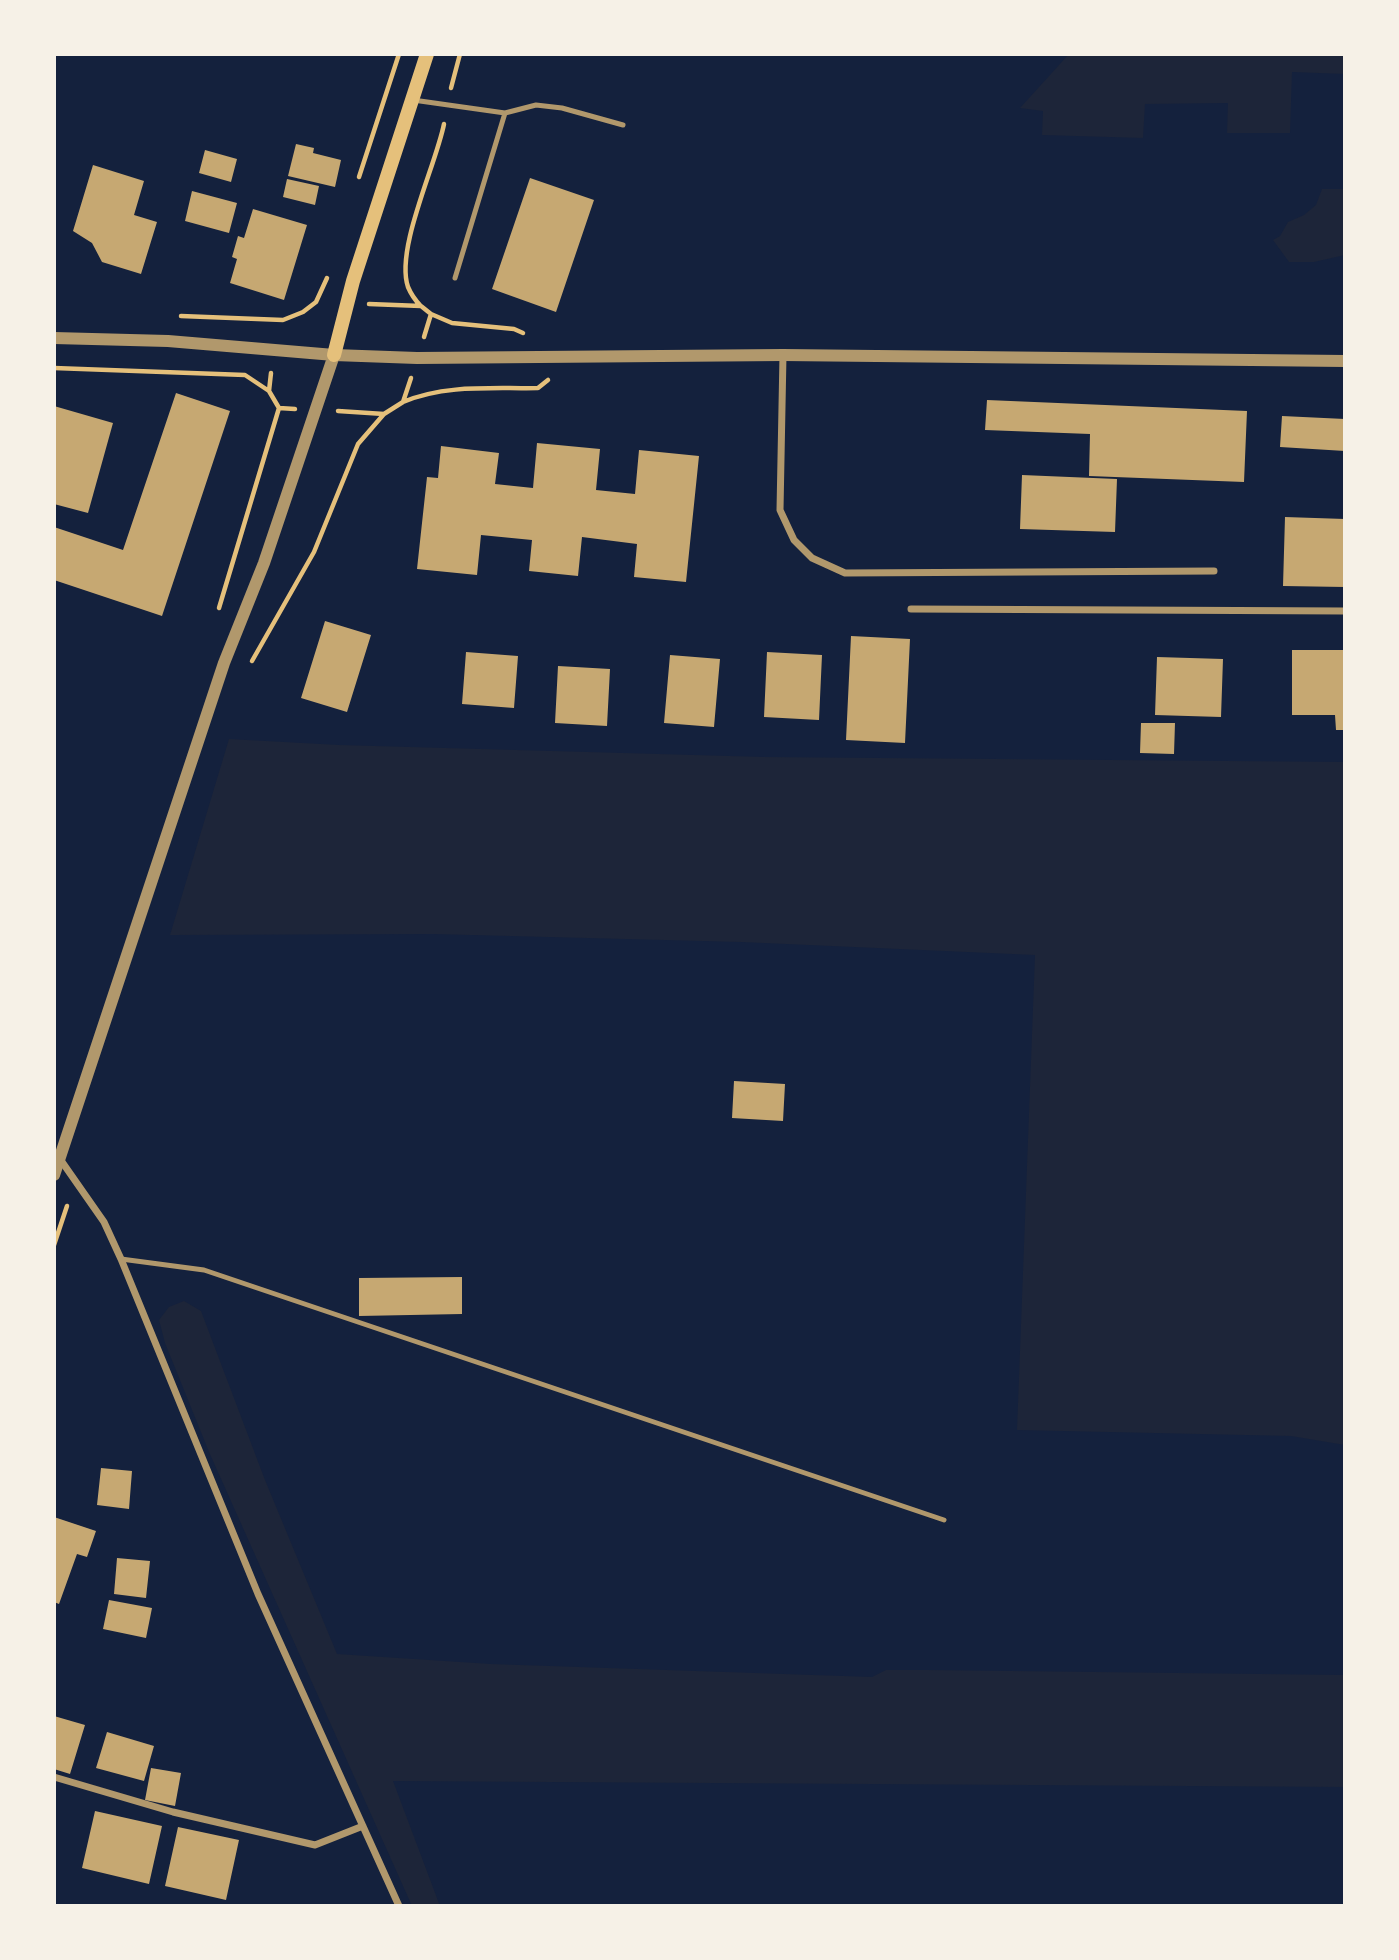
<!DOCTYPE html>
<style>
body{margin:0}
#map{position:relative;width:1399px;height:1960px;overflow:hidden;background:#14213d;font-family:"Roboto Condensed",sans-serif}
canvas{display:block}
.frame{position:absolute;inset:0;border:56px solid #f6f1e7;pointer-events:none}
</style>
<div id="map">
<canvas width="1399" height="1960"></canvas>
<div class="frame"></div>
</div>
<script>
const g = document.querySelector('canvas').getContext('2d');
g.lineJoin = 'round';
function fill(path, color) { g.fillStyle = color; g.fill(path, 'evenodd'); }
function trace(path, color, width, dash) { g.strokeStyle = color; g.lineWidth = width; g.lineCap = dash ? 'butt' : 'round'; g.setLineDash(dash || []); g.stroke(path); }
fill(new Path2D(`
 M1069,54H1345V74L1292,72L1290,133H1227L1228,103L1145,104L1143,138L1042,135L1043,111L1020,108Z
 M1322,189H1345V255L1314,262H1289L1273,240L1280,236L1288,222L1304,215L1316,205Z
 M229,739L339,745L765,757L1345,762V1445L1291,1436L1017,1430L1035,955L741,942L433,934L170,935Z
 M184,1301L201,1311L265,1480L337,1654L491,1664L872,1677L886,1670H929L1345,1675V1787L393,1781L440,1906H412L209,1452L165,1343L159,1320L169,1307Z`), '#1d2539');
fill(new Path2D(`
 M296,144L314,148L313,153L341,160L335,187L288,176Z
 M205,150L237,159L231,182L199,173Z
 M93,165L144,181L134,215L157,222L141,274L102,262L92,243L73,231Z
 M530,178L594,200L556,312L492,289Z
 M287,179L319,186L315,205L283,197Z
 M192,191L237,203L229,233L185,221Z
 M253,209L307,225L284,300L230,283L237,259L232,257L238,236L244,238Z
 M176,393L230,411L162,616L54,580V527L123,550Z
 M987,400L1247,411L1244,482L1089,476L1090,434L985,430Z
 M54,406L113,423L88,513L54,504Z
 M1282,416L1345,419V451L1280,447Z
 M537,443L600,449L596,490L635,494L639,450L699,456L686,582L634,577L637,544L582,537L578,576L529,571L532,540L481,535L477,575L417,569L427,477L438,478L441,446L499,453L495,484L533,488Z
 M1022,475L1117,479L1115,532L1020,529Z
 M1285,517L1345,519V587L1283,586Z
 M325,621L371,635L347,712L301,698Z
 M851,636L910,639L905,743L846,740Z
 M1292,650H1345V730H1336L1335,715H1292Z
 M466,652L518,656L514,708L462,704Z
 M767,652L822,655L819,720L764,717Z
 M670,655L720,659L714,727L664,723Z
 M1157,657L1223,659L1221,717L1155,715Z
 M558,666L610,669L607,726L555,723Z
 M1141,723H1175L1174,754L1140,753Z
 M734,1081L785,1084L783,1121L732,1118Z
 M462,1277V1314L359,1316V1278Z
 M101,1468L132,1471L129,1509L97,1505Z
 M54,1517L96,1531L87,1557L77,1554L59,1604L54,1602Z
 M117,1558L150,1561L146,1598L114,1594Z
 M109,1600L152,1608L146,1638L103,1629Z
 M54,1716L85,1725L70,1774L54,1769Z
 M107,1732L154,1746L144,1781L96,1768Z
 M151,1768L181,1773L175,1806L145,1800Z
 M95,1811L162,1826L149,1884L82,1868Z
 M178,1827L239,1840L226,1900L165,1886Z`), '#c6a872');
trace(new Path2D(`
 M451,88L460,54
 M359,177L399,54
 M369,304L421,306L431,314L452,323L514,329L523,333
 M420,305C415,300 411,294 408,287C395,249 436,165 444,124
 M181,316L283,320L303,312L316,302L327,278
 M424,337L431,314
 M54,368L245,375L269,391
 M271,373L269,391L279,408L295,409
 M403,402C446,384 493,389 538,388L548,380
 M338,411L384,414L403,402L411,378
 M219,608L279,408
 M252,661L314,552L358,444L384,414
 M54,1245L67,1206`), '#e5c07b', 4.5);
trace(new Path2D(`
 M413,100L505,113L455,278
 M505,113L536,105L562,108L623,125
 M121,1259L204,1270L944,1520`), '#b1986c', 5);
trace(new Path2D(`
 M783,355L780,510L794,540L812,558L845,573L1214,571
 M911,609L1345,611
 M60,1159L104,1222L121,1259L258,1594L399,1906
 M54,1777L173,1812L315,1845L363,1826`), '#b1986c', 7);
trace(new Path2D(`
 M54,338L168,341L334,355L417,358L783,355L1345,361
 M54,1175L224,663L264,563L334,355`), '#b1986c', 12);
trace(new Path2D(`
 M334,355L353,281L427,54`), '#e5c07b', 14);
</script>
